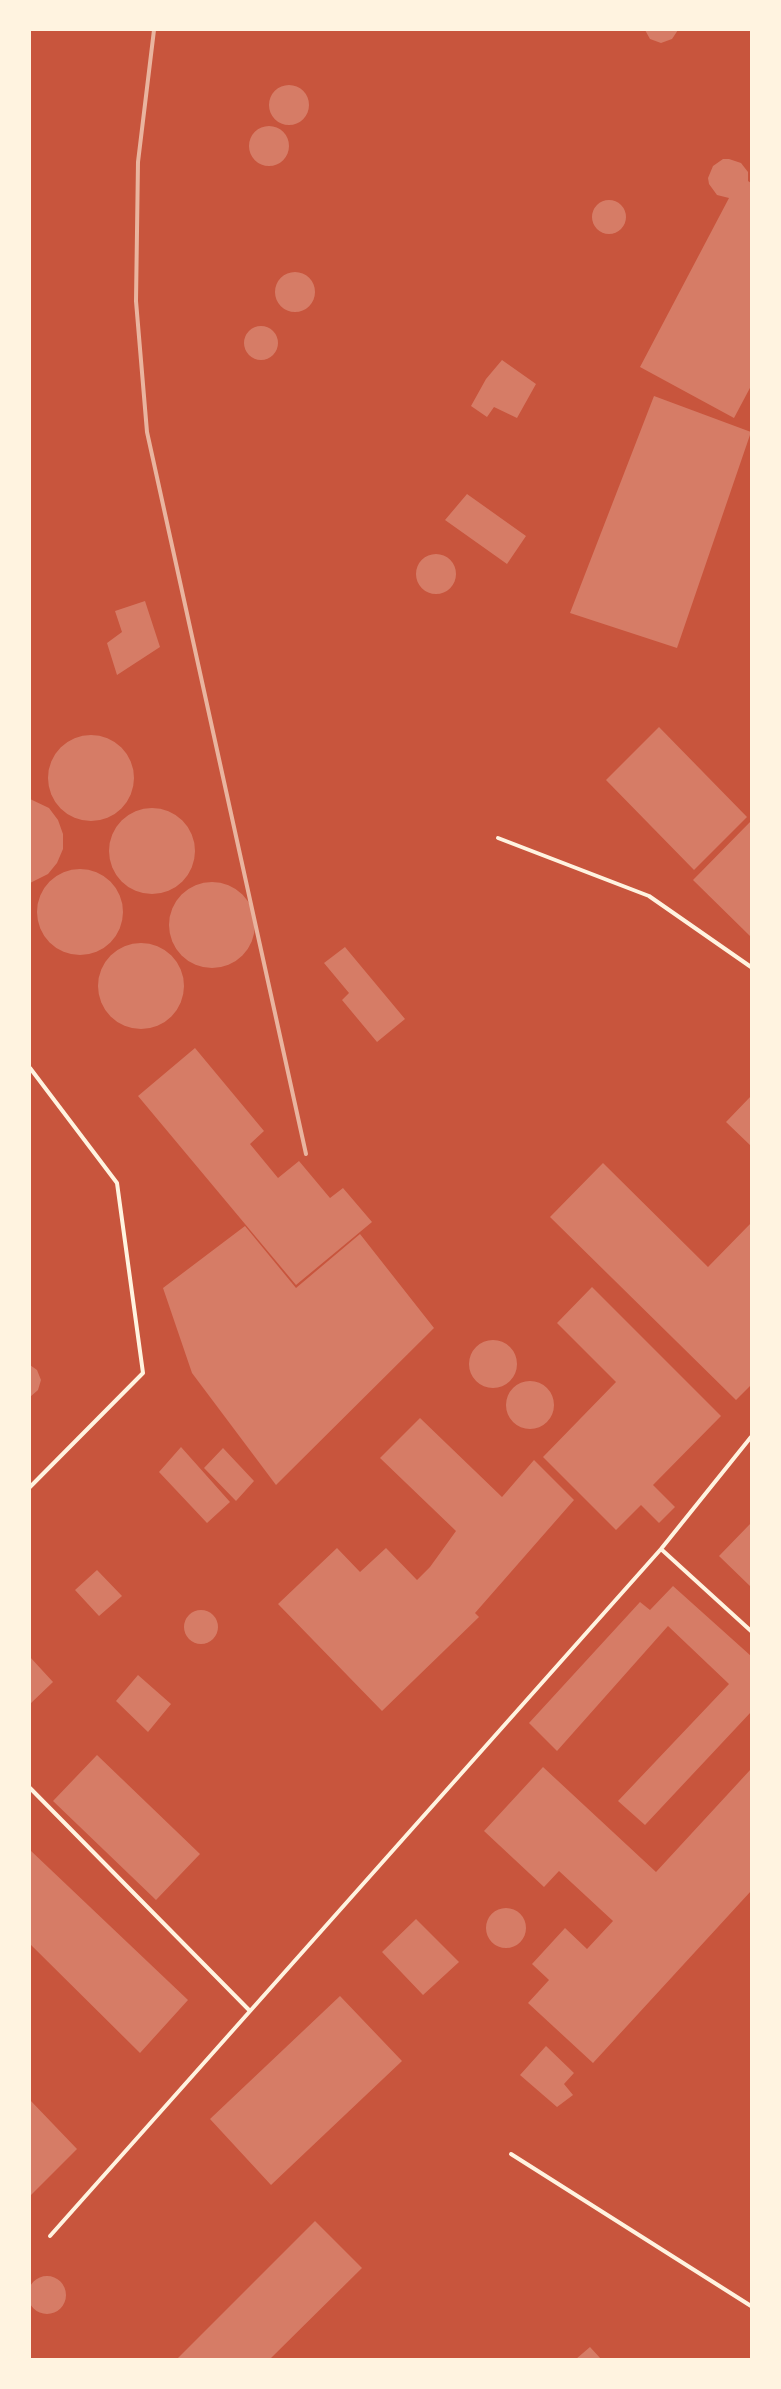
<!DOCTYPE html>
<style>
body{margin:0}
#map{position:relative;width:781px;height:2389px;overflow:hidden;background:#c8553d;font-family:"IBM Plex Sans",sans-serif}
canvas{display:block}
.frame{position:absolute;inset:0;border:31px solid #fff3e0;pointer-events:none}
</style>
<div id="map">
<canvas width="781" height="2389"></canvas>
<div class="frame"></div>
</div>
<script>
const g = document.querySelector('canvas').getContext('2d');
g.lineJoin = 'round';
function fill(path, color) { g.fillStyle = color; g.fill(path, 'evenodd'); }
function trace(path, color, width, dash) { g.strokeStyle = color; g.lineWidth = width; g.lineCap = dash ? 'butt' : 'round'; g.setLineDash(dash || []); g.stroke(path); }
fill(new Path2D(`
 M645,30H678L672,39L661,43L650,39Z
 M269 105a20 20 0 1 1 40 0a20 20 0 1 1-40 0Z
 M249 146a20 20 0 1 1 40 0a20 20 0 1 1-40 0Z
 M723,159H729L741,163L748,172V181L751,183V386L734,418L640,367L729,198L717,195L709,184L708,178L713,166Z
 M592 217a17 17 0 1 1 34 0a17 17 0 1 1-34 0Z
 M275 292a20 20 0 1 1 40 0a20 20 0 1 1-40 0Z
 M244 343a17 17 0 1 1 34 0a17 17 0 1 1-34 0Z
 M502,360L536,384L517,418L494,407L487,417L471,406L486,379Z
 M654,396L751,432L677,648L570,613Z
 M467,494L526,536L507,564L445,520Z
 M416 574a20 20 0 1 1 40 0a20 20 0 1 1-40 0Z
 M145,601L160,647L117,675L107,643L122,632L115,611Z
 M659,727L747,817L694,870L606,780Z
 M48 778a43 43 0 1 1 86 0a43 43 0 1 1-86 0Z
 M30,799L49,808L58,820L63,834V849L57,863L48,874L30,883Z
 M109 851a43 43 0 1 1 86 0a43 43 0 1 1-86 0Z
 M751,821V937L693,880Z
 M37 912a43 43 0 1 1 86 0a43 43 0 1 1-86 0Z
 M169 925a43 43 0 1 1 86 0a43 43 0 1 1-86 0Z
 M98 986a43 43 0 1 1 86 0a43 43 0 1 1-86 0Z
 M345,947L405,1019L377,1042L342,1000L349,993L324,963Z
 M195,1048L264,1131L250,1144L278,1178L299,1161L330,1198L343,1188L372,1222L296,1285L138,1096Z
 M751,1096V1146L726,1122Z
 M603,1163L708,1267L751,1223V1385L736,1400L550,1217Z
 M245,1226L296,1288L360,1234L434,1328L276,1485L192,1373L163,1288Z
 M592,1287L721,1416L653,1485L675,1507L659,1523L641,1505L616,1530L543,1457L616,1382L557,1323Z
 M469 1364a24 24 0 1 1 48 0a24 24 0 1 1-48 0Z
 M30,1365L37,1370L41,1380L38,1390L30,1397Z
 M506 1405a24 24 0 1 1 48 0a24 24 0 1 1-48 0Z
 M420,1418L502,1497L534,1460L574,1500L475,1613L479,1617L382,1711L278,1604L337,1548L360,1572L386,1548L417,1580L430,1567L456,1531L380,1458Z
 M181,1447L230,1502L207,1523L159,1472Z
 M223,1448L254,1481L236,1501L204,1468Z
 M751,1523V1587L719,1556Z
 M97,1570L122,1596L99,1616L75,1590Z
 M673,1586L751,1656V1712L645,1825L618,1801L729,1684L668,1626L557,1751L529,1723L640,1602L650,1610Z
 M184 1627a17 17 0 1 1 34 0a17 17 0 1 1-34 0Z
 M30,1657L53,1682L30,1704Z
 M138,1675L171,1704L148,1732L116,1701Z
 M97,1755L200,1854L156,1900L53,1801Z
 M543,1767L656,1872L751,1769V1891L593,2063L528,2003L549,1980L532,1964L565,1928L587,1949L613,1921L559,1871L544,1887L484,1831Z
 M30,1850L188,2000L140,2053L30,1944Z
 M486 1928a20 20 0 1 1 40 0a20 20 0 1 1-40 0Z
 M416,1919L459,1962L423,1995L382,1952Z
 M340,1996L402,2061L271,2185L210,2119Z
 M546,2046L574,2073L564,2084L573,2095L557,2107L520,2075Z
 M30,2100L77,2149L30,2196Z
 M315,2221L362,2268L270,2359H177Z
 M28 2295a19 19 0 1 1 38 0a19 19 0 1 1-38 0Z
 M590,2347L601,2359H576Z`), '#d67c66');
trace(new Path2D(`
 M498,838L649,896L751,967
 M30,1068L117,1183L143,1373L30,1487
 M661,1549L751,1631
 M30,1788L250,2011
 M511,2154L751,2306
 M50,2236L661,1549L751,1437`), '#fff3e0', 4);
trace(new Path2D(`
 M154,30L138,162L136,301L147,432L306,1154`), '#e9b49f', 4);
</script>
